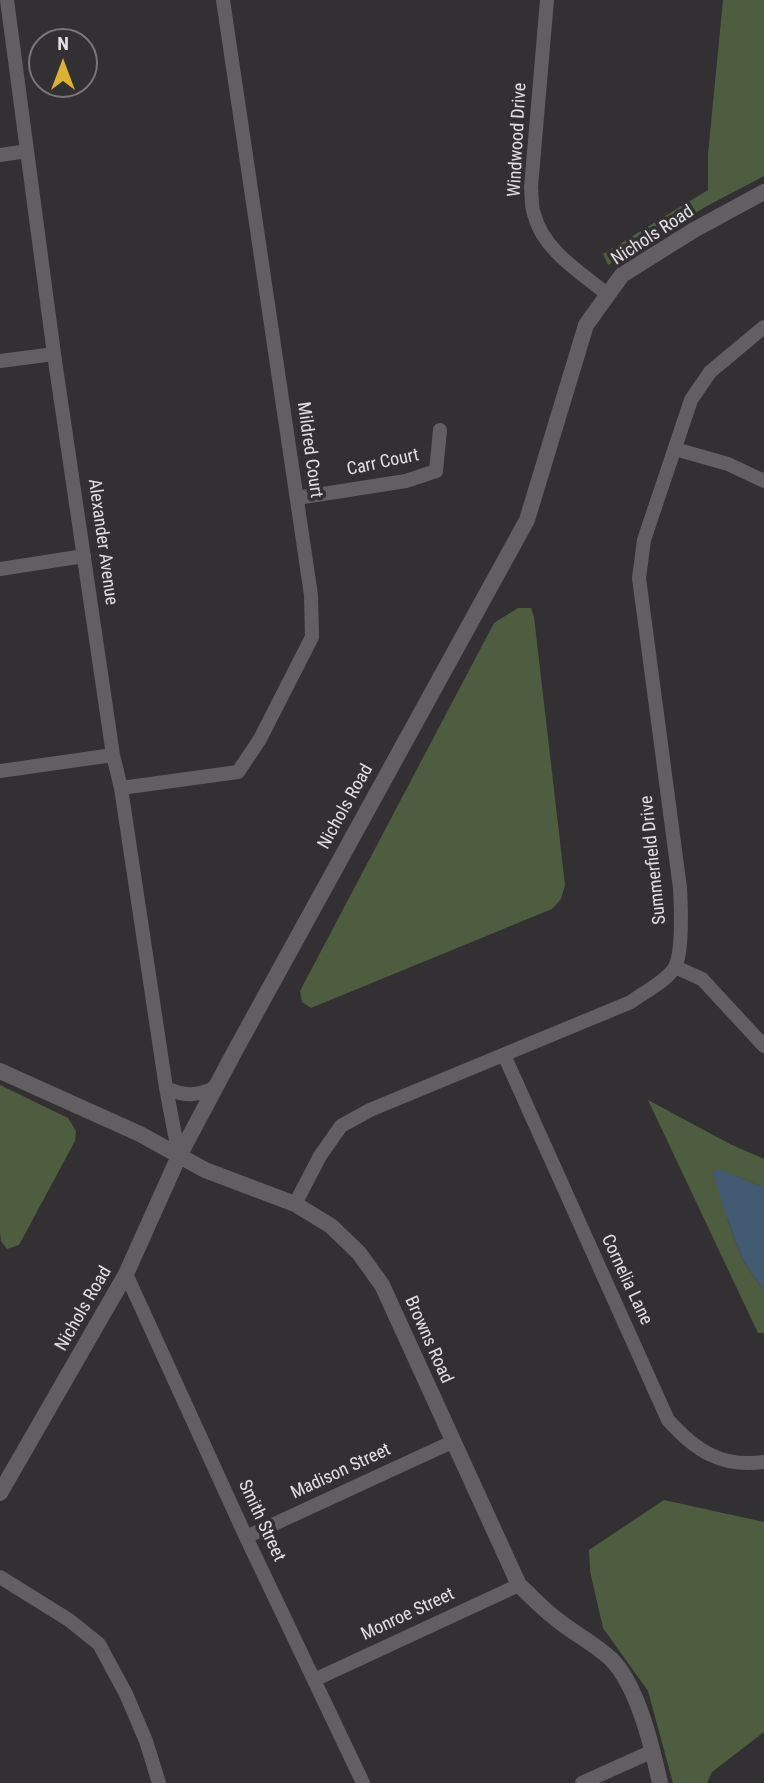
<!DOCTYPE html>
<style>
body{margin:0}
#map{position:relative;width:764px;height:1783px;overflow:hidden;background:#323032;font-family:"Roboto Condensed",sans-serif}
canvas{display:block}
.north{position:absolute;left:28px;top:28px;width:70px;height:70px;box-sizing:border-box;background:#323032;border:2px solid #787678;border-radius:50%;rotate:0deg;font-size:19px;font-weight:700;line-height:28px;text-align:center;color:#e1dfe1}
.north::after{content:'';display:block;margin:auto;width:24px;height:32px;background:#dcb233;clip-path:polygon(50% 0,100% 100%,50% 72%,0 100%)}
</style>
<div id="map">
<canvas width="764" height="1783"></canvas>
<div class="north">N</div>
</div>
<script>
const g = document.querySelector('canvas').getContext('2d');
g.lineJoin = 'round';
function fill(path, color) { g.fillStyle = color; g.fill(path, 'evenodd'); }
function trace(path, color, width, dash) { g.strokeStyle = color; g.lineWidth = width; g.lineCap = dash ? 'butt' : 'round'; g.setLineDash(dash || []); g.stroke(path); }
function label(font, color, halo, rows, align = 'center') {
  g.font = font + ' "Roboto Condensed",sans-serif'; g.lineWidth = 7; g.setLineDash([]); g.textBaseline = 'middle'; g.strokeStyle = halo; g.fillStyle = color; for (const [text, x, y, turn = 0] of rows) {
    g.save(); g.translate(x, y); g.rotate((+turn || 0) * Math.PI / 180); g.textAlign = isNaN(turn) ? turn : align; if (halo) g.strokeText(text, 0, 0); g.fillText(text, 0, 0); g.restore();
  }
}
fill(new Path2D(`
 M723,0H764V176L707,206L608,265L603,254L708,190V154Z
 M518,608H531L534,617L565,885L561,899L552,909L311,1008L302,1002L300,991L494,623Z
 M0,1085L68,1118L76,1131L75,1141L19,1245L7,1249L1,1241L0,1232Z
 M648,1100L730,1144L764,1159V1187L719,1170L728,1221L743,1260L764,1291V1333H758Z
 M664,1500L764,1522V1732L712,1772L707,1783H673L648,1691L603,1628L590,1571L589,1550Z`), '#4e5d3f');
fill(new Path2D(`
 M718,1169L764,1187V1291L743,1260L728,1221L713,1172Z`), '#435a73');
trace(new Path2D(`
 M7,0L54,354L113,755L121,788L166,1088L179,1156
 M547,0L531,187C532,196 531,206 534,214C543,250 580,272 607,294
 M0,155L27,151
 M0,361L54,354
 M675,449L728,464L764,481
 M297,498L406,481L436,471L440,430
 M0,569L84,556
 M0,771L113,755
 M121,788L238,772L260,739L312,637L311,595L223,0
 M675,967L702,979L764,1046
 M504,1055L668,1420C695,1450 721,1468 764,1462
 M166,1088C186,1097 197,1096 216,1087
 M295,1204L320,1156L341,1126L370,1110L631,1002C643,993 668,980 675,967C683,951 681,907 680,888L639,578L644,540L691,400L710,372L764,327
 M126,1274L246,1537L363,1783
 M246,1537L452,1442
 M0,1577L69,1620L99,1644L126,1694L146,1741L159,1783
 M314,1680L519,1585
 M582,1783L653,1751`), '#625f62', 14);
trace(new Path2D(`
 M0,1071L140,1134L205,1170L295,1204L331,1226L359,1253L382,1285L519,1585C531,1596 542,1608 555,1618C573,1633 594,1643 611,1659C638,1686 652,1747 660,1783
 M0,1493L126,1274L179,1156L236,1049L527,520L586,325L622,275L694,230L764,192`), '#625f62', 16);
label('18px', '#e1dfe1', '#323032', [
 ["Windwood Drive",518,140,-87],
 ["Nichols Road",653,236,-33],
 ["Mildred Court",309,450,82],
 ["Carr Court",383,463,-12],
 ["Alexander Avenue",102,542,82],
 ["Nichols Road",346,807,-61],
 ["Summerfield Drive",654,860,-96],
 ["Cornelia Lane",626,1280,65],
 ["Nichols Road",84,1309,-60],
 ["Browns Road",428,1340,66],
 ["Madison Street",341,1472,-25],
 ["Smith Street",261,1521,65],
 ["Monroe Street",408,1615,-25]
]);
</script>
